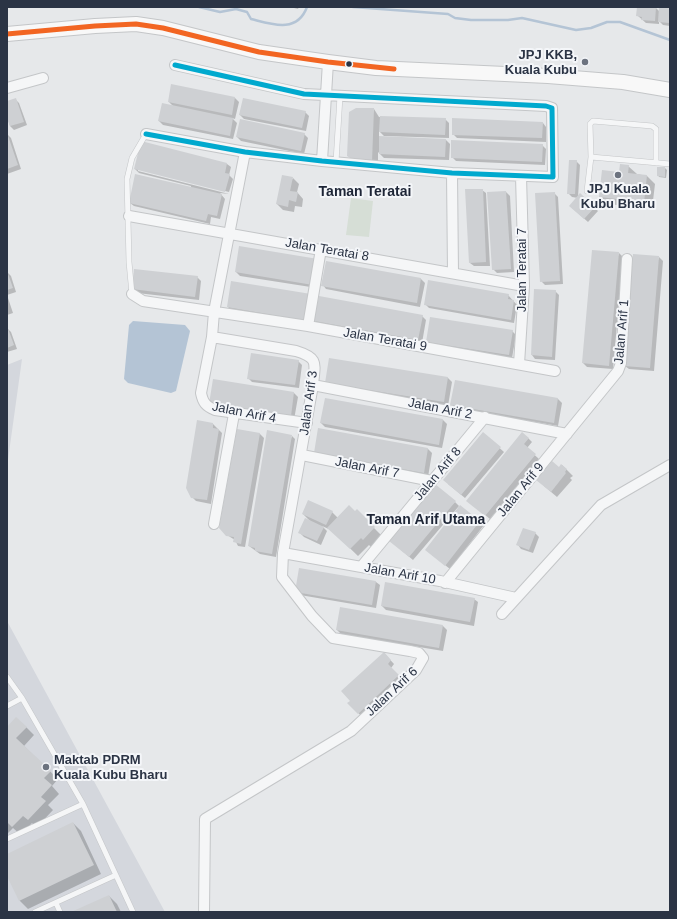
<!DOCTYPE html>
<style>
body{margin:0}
#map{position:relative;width:677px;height:919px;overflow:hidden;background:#e6e8ea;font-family:Arial,sans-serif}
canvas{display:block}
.frame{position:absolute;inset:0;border:8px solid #2b3445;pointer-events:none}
</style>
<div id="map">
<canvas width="677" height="919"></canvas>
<div class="frame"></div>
</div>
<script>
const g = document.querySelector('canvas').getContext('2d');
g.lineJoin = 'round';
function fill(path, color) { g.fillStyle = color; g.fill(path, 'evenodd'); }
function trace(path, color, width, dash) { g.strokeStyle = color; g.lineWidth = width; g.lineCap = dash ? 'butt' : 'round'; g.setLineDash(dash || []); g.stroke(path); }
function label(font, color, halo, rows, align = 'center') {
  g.font = font + ' Arial,sans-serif'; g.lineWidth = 4; g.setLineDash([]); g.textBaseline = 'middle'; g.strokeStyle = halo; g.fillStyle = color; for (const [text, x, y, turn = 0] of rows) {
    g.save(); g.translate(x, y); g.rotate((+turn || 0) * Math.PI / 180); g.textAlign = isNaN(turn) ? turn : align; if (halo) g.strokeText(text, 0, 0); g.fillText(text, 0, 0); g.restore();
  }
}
fill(new Path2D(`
 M22,359L7,467V365Z
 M7,621L165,912H7Z`), '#d4d7dd');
fill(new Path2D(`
 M351,198L373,201L369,237L346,235Z`), '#d6ded6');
fill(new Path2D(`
 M133,321L185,325L190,331L176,391L171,393L128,383L124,379L129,325Z`), '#b4c4d5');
fill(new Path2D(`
 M290,7H299L298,9Z
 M638,7L656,8L660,12L670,9V26L663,25L659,21V24L646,23L638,16Z
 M235,98L239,102L235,119L232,118L237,123L233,139L163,125L159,121L174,107L169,102Z
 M16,100L19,103L27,125L14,130L10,126L7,115V102Z
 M374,109L379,117L445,119L449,123V138L384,136L379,131V137L446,140L450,144L449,160L384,158L378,152V167L360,166Z
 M305,112L309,116L306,131L244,119L240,115Z
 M543,123L546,127V142L457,138L453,134Z
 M7,134L11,138L21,169L7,174Z
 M304,134L308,138L304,154L241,141L237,137Z
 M542,145L546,149L545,165L456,161L452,157Z
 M576,161L580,165L578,197L580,195L598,211L588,222L570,206L578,198L572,197L568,193Z
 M227,164L231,167L229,175L233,179L229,192L138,169V171L229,194L220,193L225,199L220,219L211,217L210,224L134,206L130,203L191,188V186L139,173L135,169Z
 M628,166L637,174L647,176L655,184L652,209L608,204L600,196L620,173Z
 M665,168L667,170L666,178L659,177L658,175Z
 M293,178L299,184L297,192L303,199L302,207L295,206L294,212L283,210L277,204Z
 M482,190L486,193L490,266H474L470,263Z
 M506,192L510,196L514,272L497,273L493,269Z
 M554,193L558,197L563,284L545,285L541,281Z
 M240,248L317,288L240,276L236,272Z
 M619,253L623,257L613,369L587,367L583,363Z
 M659,257L663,261L654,371L629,369L625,366Z
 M327,262L421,279L425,283L420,307L326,289L323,285Z
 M7,272L11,276L16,292L7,295L13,313L7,315Z
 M197,277L201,281L199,300L137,293L133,289Z
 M555,291L559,295L555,360L535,359L532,355Z
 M508,295L517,305L514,323L429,308L425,304Z
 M315,299L310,324L232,311L228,307Z
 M422,316L426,320L422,343L319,325L315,321Z
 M7,328L11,332L17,349L7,352Z
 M512,331L516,335L512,358L431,345L427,341Z
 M330,359L448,378L452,382L448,406L330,386Z
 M298,361L302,365L299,388L252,382L248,378Z
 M456,381L558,399L562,403L558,426L455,408L451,404Z
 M294,393L298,397L294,420L214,408L211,404Z
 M326,399L443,420L447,424L442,448L325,427L321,423Z
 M213,424L222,433L211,504L196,501L192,497Z
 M319,429L428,449L432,453L428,477L319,457Z
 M238,430L260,434L264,438L245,547L238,546L235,540L227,535Z
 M483,433L504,452L465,498L448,484Z
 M292,436L295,439L276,557L260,554L249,546Z
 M528,438L532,442L527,448L539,459L490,519L472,504Z
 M562,465L573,476L570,478L572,480L557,497L544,486Z
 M455,502L459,506L413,560L394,544Z
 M461,507L484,525L450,569L431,554Z
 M357,511L382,536L371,547L369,545L358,556L331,530L322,526L327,531L321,545L304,537L300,533L310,521L303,514L332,512L338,518Z
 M535,533L539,537L533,553L521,549L518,545Z
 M376,582L380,585L376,608L300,595L296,591Z
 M474,599L478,602L474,626L386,610L382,606Z
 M341,608L443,626L447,630L443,651L341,634L337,630Z
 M384,653L394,664L391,668L402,680L362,717L349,703Z
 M26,727L34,735L24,746L58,779L52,786L59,794L48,805L53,810L36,828L32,823L21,835L13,828L7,834V728Z
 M73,823L81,831L101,874L28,909L20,901L7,874V855Z
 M109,896L117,904L121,912H73Z`), '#0003');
trace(new Path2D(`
 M199,7L220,12L236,9L247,12L251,19C271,24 297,34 307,7
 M353,7L448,14L455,18L471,20H508L522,18L576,30L591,28L607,22H620L670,40`), '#b4c4d5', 2.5);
fill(new Path2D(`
 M637,7H656L655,21L641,20L642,17L636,16Z
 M659,7L670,8V23L658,22Z
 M171,84L235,97L232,115L168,102Z
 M16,98L24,122L10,126L7,119V101Z
 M243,98L306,111L302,128L239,115Z
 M162,103L233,118L230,136L158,121Z
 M356,108H374L372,161L353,160L347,156L349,112Z
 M380,116L446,118L445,135L379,132Z
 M452,118L543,122L542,138L452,135Z
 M240,119L305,133L301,151L236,137Z
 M7,133L18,165L7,169Z
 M379,136L446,139L445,157L379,154Z
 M451,140L543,144L542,162L451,158Z
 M141,141L227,163L225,173L230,174L225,192L134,169Z
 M569,160H577L575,194H567Z
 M620,164L629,165L628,173L647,175L644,202L599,197L602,170L619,172Z
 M657,167H665V177L657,176Z
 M135,174L222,194L217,216L208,214L206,221L129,203Z
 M282,175L293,177L290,191L298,192L296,202L289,200L288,207L276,204Z
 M465,189H483L486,262L469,263Z
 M506,191L511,269L492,270L487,192Z
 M555,192L560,281L540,282L535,193Z
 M580,193L595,207L584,219L569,206Z
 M239,246L318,259L313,285L235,272Z
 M592,250L619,252L609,366L582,363Z
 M633,254L659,256L650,368L624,366Z
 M326,261L421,278L417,303L321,286Z
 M134,269L198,276L195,297L132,289Z
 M7,271L13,288L7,290Z
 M428,280L509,294L508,299L514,300L511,320L424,305Z
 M231,281L311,294L307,321L227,307Z
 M534,289L556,290L552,357L531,355Z
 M319,296L423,315L418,340L314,321Z
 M430,317L513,330L509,355L426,342Z
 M7,326L14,345L7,348Z
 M251,353L299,360L295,385L247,379Z
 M329,358L448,377L444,402L325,383Z
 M213,379L294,392L291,416L209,404Z
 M455,380L558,398L554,423L450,405Z
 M325,398L443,419L439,445L320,423Z
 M197,420L213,423V428L219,429L207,500L191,498L186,488Z
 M318,428L428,448L424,473L314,453Z
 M237,429L260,433L241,544L233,542L234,537L226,536L219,528Z
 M267,430L292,435L272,554L255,551V548L248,546Z
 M483,432L501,447L461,495L443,480Z
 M522,432L529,438L524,444L536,454L485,516L466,501Z
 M552,461L559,467L561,464L567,469L565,472L566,473L551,492L536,480Z
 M435,484L456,501L409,557L389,541Z
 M308,500L333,511L326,525L302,514Z
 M349,505L355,511L357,509L375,527L363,540L361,538L350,549L327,528Z
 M460,505L480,521L445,566L425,550Z
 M305,518L324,527L317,541L298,533Z
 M523,528L536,532L529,550L516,545Z
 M299,568L376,581L372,605L295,592Z
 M385,582L475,598L470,622L381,606Z
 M340,607L443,625L439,648L336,630Z
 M384,652L391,660L388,664L399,675L358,714L347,703L350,701L341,691Z
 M16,717L27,727L16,738L51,771L44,778L52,785L41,797L46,801L28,820L23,816L12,827L7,822V727Z
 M73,822L94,865L19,901L7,876V854Z
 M109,895L117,912H71Z`), '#ced0d3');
const lane = new Path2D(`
 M591,157L670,164
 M336,162L340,96
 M587,191L591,157L590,124L593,121L652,126L656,129V163
 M132,294L129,262L127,179L132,158L146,134
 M7,677L22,698L7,706
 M22,698L83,804L133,912
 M7,839L83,804
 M56,903L60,912
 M35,912L116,875`);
const street = new Path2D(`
 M7,88L43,78
 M146,134L245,152L322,161L452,173L553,177L552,108L546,106L304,94L175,65
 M245,152L214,312L212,337L201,393C203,403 206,406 215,410L307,423
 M322,161L328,62
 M452,173L453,273
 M129,216L524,286
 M132,294L143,301L308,326L555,371
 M308,326L321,249
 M519,364L524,286L521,176
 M313,385L567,434
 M302,455L432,481
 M214,524L234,414
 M283,553L440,581L516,598
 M361,567L485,417
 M445,583L618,371L621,363L627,259
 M502,614L601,505L670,465
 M204,912L205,819L351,731L416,670L423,658L419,653L410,651L333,638L312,616L282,577L283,553L313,385C315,363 319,358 296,351L212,337`);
const secondary = new Path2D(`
 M7,34L95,26L136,24L163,28L259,52L328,62L376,68L548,76L623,82L670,90`);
trace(lane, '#c4c6c8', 6);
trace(street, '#c4c6c8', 12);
trace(secondary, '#c4c6c8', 16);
trace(lane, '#f5f6f7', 5);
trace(street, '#f5f6f7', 10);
trace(secondary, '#f8f8f8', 14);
trace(new Path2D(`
 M7,34L95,26L136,24L163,28L259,52L328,62L394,69`), '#f26522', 5);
trace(new Path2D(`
 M146,134L245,152L322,161L452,173L553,177L552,108L546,106L304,94L175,65`), '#00a9ce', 5);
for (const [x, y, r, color] of [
 [585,62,4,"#6c737f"],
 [349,64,3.5,"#2b3445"],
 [618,175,4,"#6c737f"],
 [46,767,4,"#6c737f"]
]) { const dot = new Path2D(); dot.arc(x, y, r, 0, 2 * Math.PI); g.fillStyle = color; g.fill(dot); trace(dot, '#f4f6f9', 1.5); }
label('bold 13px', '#2b3445', '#f4f6f9', [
 ["JPJ KKB,",577,55],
 ["Kuala Kubu",577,70],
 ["JPJ Kuala",618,189,"center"],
 ["Kubu Bharu",618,204,"center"],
 ["Maktab PDRM",54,760,"left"],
 ["Kuala Kubu Bharu",54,775,"left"]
], 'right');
label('13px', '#2b3445', '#f4f6f9', [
 ["Jalan Teratai 8",327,250,10],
 ["Jalan Teratai 7",522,270,-90],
 ["Jalan Arif 1",622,332,-85],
 ["Jalan Teratai 9",385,340,10],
 ["Jalan Arif 3",309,403,-82],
 ["Jalan Arif 2",440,409,11],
 ["Jalan Arif 4",244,413,11],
 ["Jalan Arif 7",367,468,11],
 ["Jalan Arif 8",438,474,-50],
 ["Jalan Arif 9",521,490,-51],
 ["Jalan Arif 10",400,574,10],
 ["Jalan Arif 6",392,692,-43]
]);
label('bold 14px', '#1d2536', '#f4f6f9', [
 ["Taman Teratai",365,192],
 ["Taman Arif Utama",426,520]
]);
</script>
